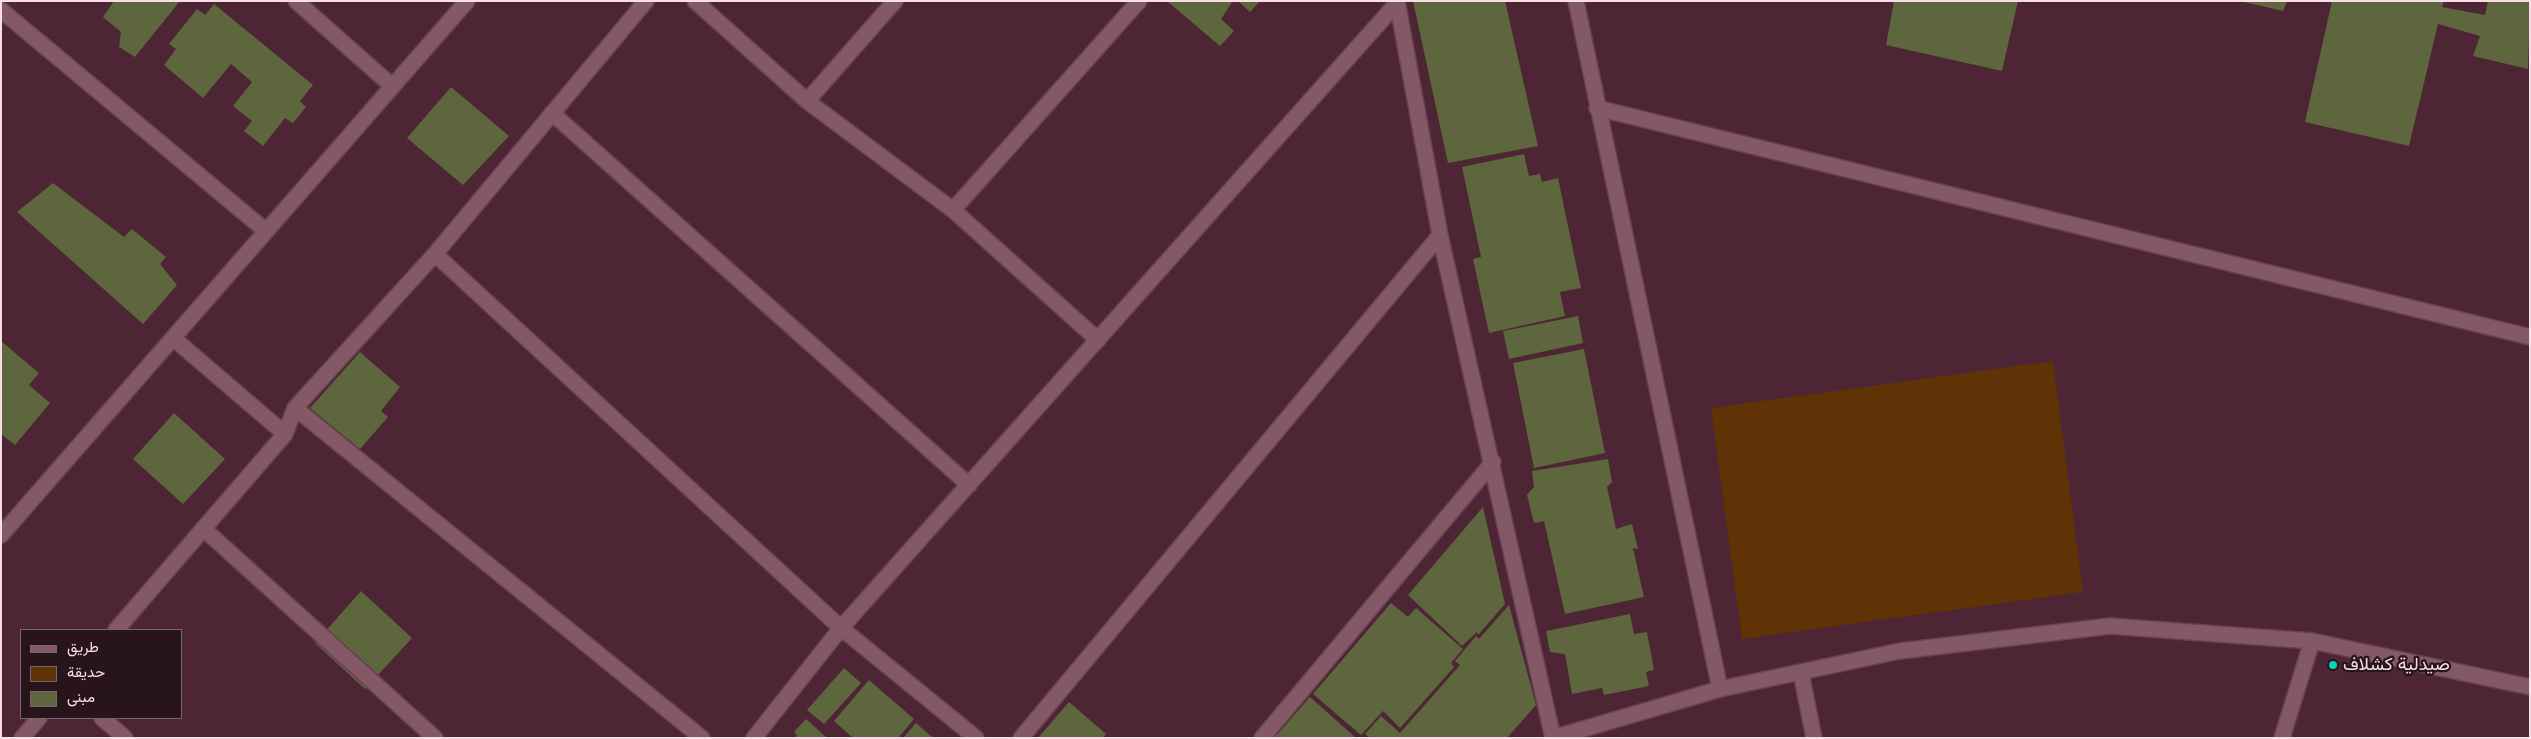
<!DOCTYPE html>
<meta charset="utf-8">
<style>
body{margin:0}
#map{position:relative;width:2531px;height:739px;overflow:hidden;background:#4d2534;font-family:Inter,Vazirmatn,sans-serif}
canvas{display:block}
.frame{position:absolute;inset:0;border:2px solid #f8dee6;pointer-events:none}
.legend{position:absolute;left:20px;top:629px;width:162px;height:90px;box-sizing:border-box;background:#27151b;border:1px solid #7b656c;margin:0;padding:6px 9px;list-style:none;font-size:15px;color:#f8dee6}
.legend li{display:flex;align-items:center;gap:10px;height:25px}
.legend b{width:25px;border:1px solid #7b656c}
</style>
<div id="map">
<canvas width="2531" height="739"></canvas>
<div class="frame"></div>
<ul class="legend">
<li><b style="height:6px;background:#845867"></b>طريق</li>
<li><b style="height:14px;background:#603307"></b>حديقة</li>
<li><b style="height:14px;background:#5d663c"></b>مبنى</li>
</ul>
</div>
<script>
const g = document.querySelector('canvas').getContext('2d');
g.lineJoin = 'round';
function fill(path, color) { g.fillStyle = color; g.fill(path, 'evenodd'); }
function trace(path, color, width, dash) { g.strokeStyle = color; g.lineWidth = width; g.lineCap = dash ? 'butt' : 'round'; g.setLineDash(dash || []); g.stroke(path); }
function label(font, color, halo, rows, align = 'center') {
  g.font = font + ' Inter,Vazirmatn,sans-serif'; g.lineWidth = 4.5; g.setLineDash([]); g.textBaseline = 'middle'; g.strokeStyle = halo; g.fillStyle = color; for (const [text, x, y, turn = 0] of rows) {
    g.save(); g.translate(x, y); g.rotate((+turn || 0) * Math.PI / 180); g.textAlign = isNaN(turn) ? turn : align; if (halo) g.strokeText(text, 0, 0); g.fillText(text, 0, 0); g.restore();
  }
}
fill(new Path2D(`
 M2053,361L2083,592L1742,639L1711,408Z`), '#603307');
fill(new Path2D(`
 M114,1H180L135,57L119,47L121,32L103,17Z
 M1167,1H1233L1221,19L1234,31L1220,46Z
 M1238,1H1260L1250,12Z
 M1413,1H1505L1538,146L1448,163Z
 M1894,1H2018L2002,71L1886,45Z
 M2240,1H2287L2283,11Z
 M2332,1H2444L2442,7L2485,15L2488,1H2530L2528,69L2473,56L2480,36L2438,24L2409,146L2305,122Z
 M214,4L313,85L300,101L306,107L293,123L285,118L263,146L244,131L252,121L233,106L252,82L231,64L203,98L164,65L176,49L169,44L197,9L205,15Z
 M451,87L509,136L463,185L407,138Z
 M1524,154L1529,176L1540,174L1542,182L1558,178L1581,288L1560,292L1565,316L1489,333L1473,259L1481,257L1462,167Z
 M53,183L124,237L132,229L166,257L160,264L177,285L143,324L17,212Z
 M1578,316L1583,343L1509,359L1503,331Z
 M1,341L39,373L29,385L50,403L15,445L1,434Z
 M1584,349L1605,453L1534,468L1513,363Z
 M360,352L400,387L381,411L388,417L360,449L310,408Z
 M174,413L225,459L183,504L133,459Z
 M1608,459L1612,482L1607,487L1616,529L1632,524L1638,549L1633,548L1644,597L1565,614L1544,521L1534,523L1527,495L1534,487L1532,471Z
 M1483,507L1505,604L1478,635L1477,632L1462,646L1408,595Z
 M361,591L412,638L365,689L315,643Z
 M1391,603L1408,617L1416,608L1463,649L1451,663L1454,667L1400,728L1383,711L1361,735L1313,694Z
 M1509,605L1536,705L1507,738H1370L1365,734L1381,716L1400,733L1460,665L1455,661L1476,636L1479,639Z
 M1630,614L1634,634L1647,632L1654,670L1646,672L1649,686L1604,695L1602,688L1572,694L1565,654L1550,652L1546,631Z
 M844,668L861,683L824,724L807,710Z
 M869,680L914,719L898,738H853L834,721Z
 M1310,697L1356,738H1274Z
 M1069,702L1106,734L1103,738H1038Z
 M806,719L827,738H795L797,735L794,732Z
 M916,723L933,738H903Z`), '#5d663c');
const minor = new Path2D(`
 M296,1L392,86
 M695,1L807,101L953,210L1098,340
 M1397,1L1440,235L1553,738
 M1576,1L1720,689
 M1,10L266,231
 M807,101L895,1
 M1597,108L2530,337
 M552,113L969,485
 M953,210L1139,1
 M435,254L841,628L976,738
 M173,338L285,434
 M295,408L702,738
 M205,530L435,738
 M1,535L467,1
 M116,630L285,434L295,408L435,254L646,1
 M1801,673L1814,738
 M102,718L125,738
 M22,738L39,718
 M754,738L841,628L1397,3
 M1021,738L1440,235
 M1262,738L1493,462
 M1553,738L1720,689L1900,651L2110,626L2312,641L2530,687
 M2282,738L2312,641`);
trace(minor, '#654350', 18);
trace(minor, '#845867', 15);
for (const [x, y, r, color] of [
 [2333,665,5,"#00d5b7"]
]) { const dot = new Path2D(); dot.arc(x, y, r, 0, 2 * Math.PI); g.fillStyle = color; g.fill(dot); trace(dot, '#27151b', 2); }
label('18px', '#f8dee6', '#27151b', [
 ["صيدلية كشلاف",2343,665]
], 'left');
</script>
